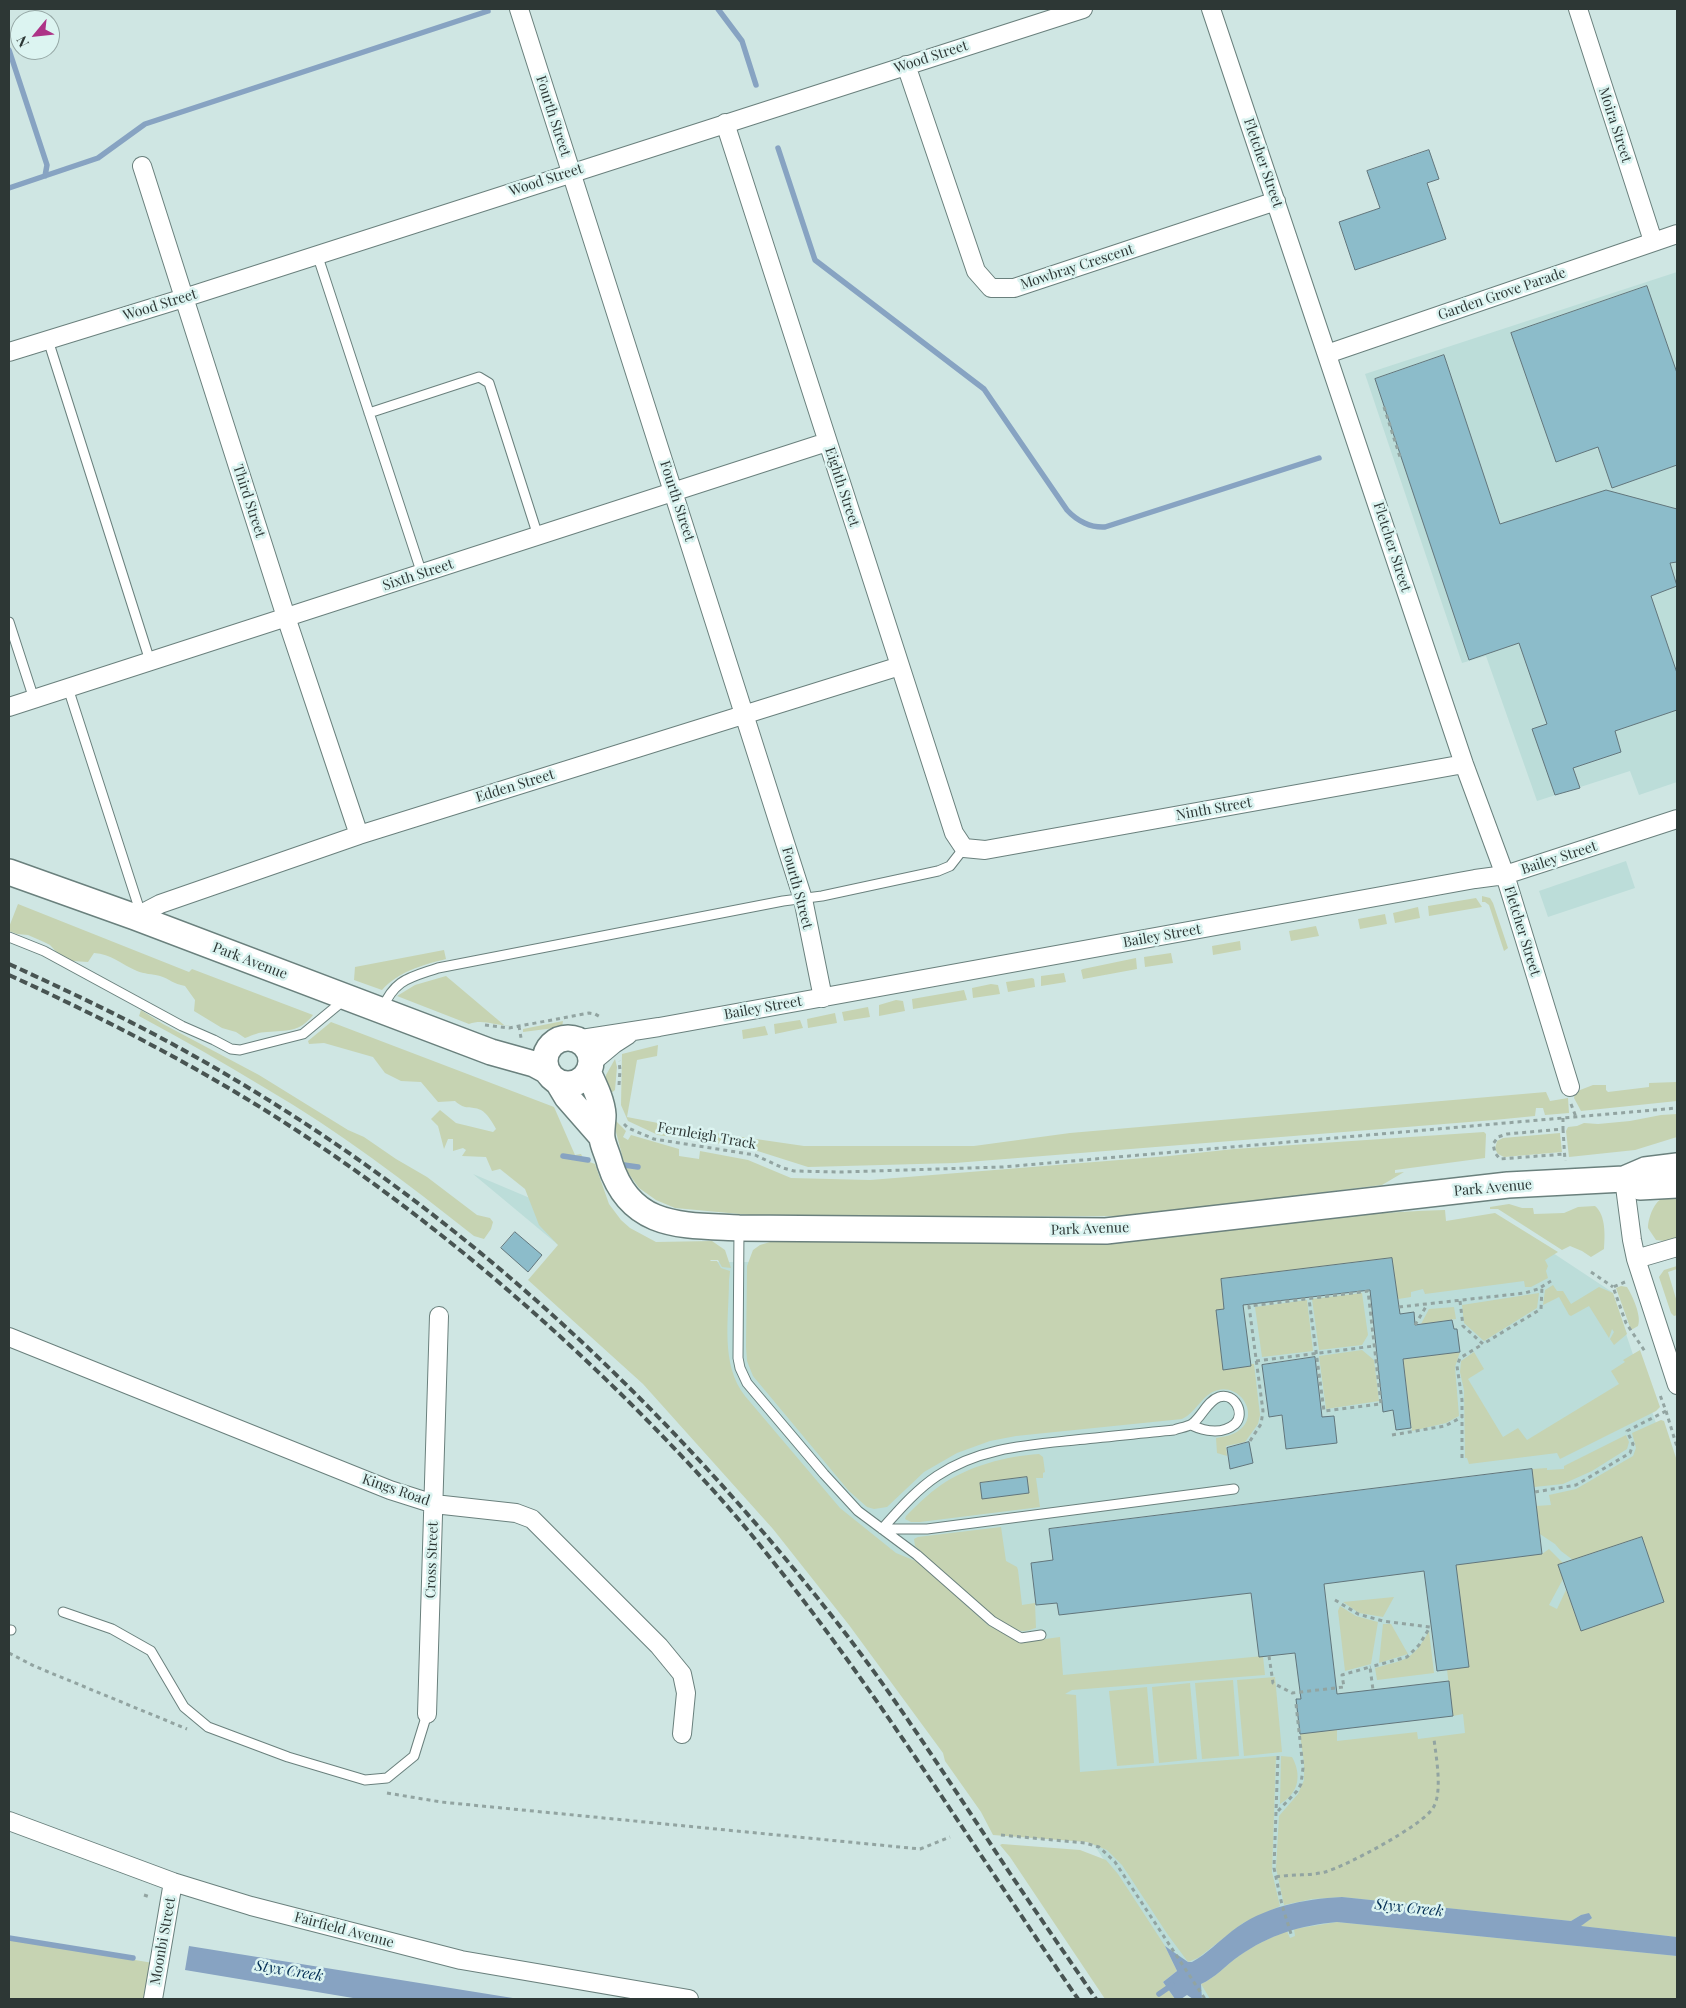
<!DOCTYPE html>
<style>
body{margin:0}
#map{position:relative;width:1686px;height:2008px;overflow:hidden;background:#cfe6e3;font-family:"Playfair Display",serif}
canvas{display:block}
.frame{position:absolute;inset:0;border:10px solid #2d3735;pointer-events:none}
.north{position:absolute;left:10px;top:10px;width:50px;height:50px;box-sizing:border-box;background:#dcf4f1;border:1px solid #96a8a6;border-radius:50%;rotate:242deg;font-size:14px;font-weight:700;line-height:20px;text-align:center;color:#2d3735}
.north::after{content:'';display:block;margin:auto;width:18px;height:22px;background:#ad3387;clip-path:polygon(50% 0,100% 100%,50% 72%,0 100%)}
</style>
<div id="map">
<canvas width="1686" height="2008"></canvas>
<div class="frame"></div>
<div class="north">N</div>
</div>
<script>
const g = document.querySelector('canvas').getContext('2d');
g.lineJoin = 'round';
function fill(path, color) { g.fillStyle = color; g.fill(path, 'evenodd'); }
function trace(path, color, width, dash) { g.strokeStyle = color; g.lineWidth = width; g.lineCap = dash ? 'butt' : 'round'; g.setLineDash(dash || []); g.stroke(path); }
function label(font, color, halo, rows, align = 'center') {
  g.font = font + ' "Playfair Display",serif'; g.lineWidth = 5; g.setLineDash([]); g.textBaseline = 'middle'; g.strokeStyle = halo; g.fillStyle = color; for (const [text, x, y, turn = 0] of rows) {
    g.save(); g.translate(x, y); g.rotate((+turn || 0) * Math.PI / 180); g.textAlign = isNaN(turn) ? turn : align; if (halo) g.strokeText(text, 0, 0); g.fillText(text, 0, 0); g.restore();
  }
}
fill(new Path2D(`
 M1677,272V782L1639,795L1630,771L1537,801L1486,656L1462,663L1365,374Z
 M1626,861L1635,888L1548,917L1539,891Z
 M473,1174L608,1231L659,1262H1141L1497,1216L1612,1292L1677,1486V1999H1197L1084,1830L598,1278Z`), '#bcddd9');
fill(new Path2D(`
 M1482,896L1490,898L1493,903L1508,948L1504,951L1489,905L1485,902H1482Z
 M1476,898L1482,907L1429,916L1428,906Z
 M18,904L189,972L192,969L313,1015C299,1033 287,1030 267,1032C259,1032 253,1035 245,1038L236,1032L222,1028L194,1011L195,1000L185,986C173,984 170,979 160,976C152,974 144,974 137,971C121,964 111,954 94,953L88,962L72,961L62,958L50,945L44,942L28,935L17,934L9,931V927Z
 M1418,907L1420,918L1395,923L1393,913Z
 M1385,914L1387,924L1360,929L1358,919Z
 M1316,926L1319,936L1291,941L1289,931Z
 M1240,941L1241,950L1213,955L1212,946Z
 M444,950L446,959C422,965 398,972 382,990L354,980L355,967Z
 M1171,953L1173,963L1145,967L1144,957Z
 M1136,958L1137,969L1083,979L1081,970L1083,969Z
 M1064,973L1066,982L1041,986V976Z
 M446,976L504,1025H511C497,1027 484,1018 469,1024L397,996L415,985Z
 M1032,978L1034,979L1035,987L1008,992L1006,982Z
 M991,984L998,985L1000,994L973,998L972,988Z
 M964,990L967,1000L913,1009L912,999Z
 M896,1000L903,1001L905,1011L879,1016V1005Z
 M868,1007L870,1017L844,1021L842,1012Z
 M141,1010L163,1024L259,1075L348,1130L364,1137L396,1159L427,1177L477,1215L490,1218L493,1222L491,1229L484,1239L474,1236C407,1183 339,1131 265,1088C224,1063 182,1039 139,1016Z
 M835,1013L837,1023L808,1028L807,1019Z
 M800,1020L803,1028L775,1034L774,1024Z
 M563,1021L562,1027L523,1032V1029Z
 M331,1022L554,1107L575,1155L581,1154L584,1160L595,1164L609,1204L621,1220L630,1228L656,1242L712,1241L725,1250L731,1268L722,1267L718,1260H711L710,1261H717L721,1268L730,1271L729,1280C729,1319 720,1364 745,1396L840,1508L896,1553L918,1562L988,1625L1023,1642L1060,1637L1063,1675L1263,1656L1265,1675L1072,1690L1065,1694L1076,1695L1080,1772L1276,1756L1272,1872L1280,1906L1243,1923L1198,1958L1188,1962L1168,1935L1122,1865L1107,1850L1087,1842L993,1835L981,1812L945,1761L943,1753L849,1625L773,1529L643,1384L528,1280L558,1245L539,1225L525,1189L500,1169L492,1171L486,1157L462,1156L466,1150L463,1148L453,1151V1139H448L444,1149L438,1126L431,1119L440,1110L456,1123L493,1132L496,1129C493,1123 487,1113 481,1110C470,1105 466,1111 455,1101L438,1102L421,1082L401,1081L385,1073L373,1057L324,1043L309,1044L308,1041Z
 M765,1026L768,1035L743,1039L742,1030Z
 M658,1045L657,1056L637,1060L627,1117L694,1130L804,1146H974L1070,1133L1546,1092L1550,1101L1568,1098L1569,1113L1545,1115L1543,1108H1536L1535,1116L1494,1120L955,1163L808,1167L745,1147L658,1135L628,1121L621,1105L622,1054Z
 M615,1059L617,1067L615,1090L606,1097V1075Z
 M1677,1082V1101L1581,1111L1574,1098L1575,1092L1593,1085H1606V1090L1608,1092L1649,1087V1083Z
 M1677,1114V1137L1635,1150L1569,1157L1566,1131L1568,1127L1577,1126L1584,1123L1598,1124L1630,1121L1661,1115Z
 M612,1117L626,1131L623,1137L628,1140L631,1135L679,1149V1156L699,1159L700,1151L748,1160L791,1178L870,1180L1169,1156L1234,1149L1484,1132L1486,1134L1485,1158L1395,1170V1173L1404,1172L1382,1185L1132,1216L772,1217L675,1208L656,1200L639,1188L626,1170Z
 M1560,1133L1562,1152L1504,1157L1498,1154L1495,1149L1497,1141L1503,1138Z
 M1677,1195V1237L1664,1241L1656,1240L1648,1228C1648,1219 1654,1200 1665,1197C1668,1195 1673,1196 1677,1195Z
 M1509,1204L1522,1208H1533L1534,1214L1564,1213L1578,1207L1595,1206C1606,1215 1605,1236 1604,1249L1591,1257L1582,1251L1570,1246L1562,1250L1498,1209H1490V1207Z
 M1445,1210L1446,1221L1495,1213L1558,1252L1545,1260L1548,1266L1546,1271L1548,1278L1531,1287H1525L1524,1281L1425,1294L1423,1289L1411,1292V1297L1398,1299L1369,1261L1221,1279L1224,1305L1243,1303L1251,1364H1254L1260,1415L1258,1424L1245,1442L1226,1446L1227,1456L1217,1453L1216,1438C1269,1433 1247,1383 1218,1390C1202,1394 1197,1412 1182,1419L1016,1436L990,1441L957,1453L924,1472L887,1507L874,1509L867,1507L849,1491L753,1376L747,1361L746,1347L747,1266L753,1250L760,1245L770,1242L1139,1237C1183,1235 1225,1228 1268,1223C1327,1216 1386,1212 1445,1210Z
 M1677,1266V1269L1668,1272L1677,1302V1315L1674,1316L1671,1313L1659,1277L1664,1270Z
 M1553,1285L1557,1291H1563L1571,1304L1599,1287L1613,1293L1627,1334L1614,1345L1610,1339L1614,1332L1612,1329L1609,1338L1589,1306L1571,1316L1569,1315L1559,1297L1543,1305L1545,1290Z
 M1621,1286L1627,1287C1632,1295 1642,1316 1638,1326L1631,1330L1616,1288Z
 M1362,1293L1368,1335L1362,1345L1319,1350L1312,1299Z
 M1539,1293L1537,1308L1484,1341L1464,1323L1462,1305Z
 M1307,1300L1313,1351L1262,1357L1255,1307Z
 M1454,1307L1456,1319L1421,1324L1429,1309Z
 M1362,1350L1374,1360L1379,1401L1326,1409L1319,1356Z
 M1640,1350L1660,1407L1656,1411L1560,1459L1557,1453L1469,1464L1467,1458H1465L1464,1390L1460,1372L1461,1361L1474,1352L1484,1369L1468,1379L1503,1437L1518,1428L1527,1440L1619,1384L1611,1371L1625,1362L1623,1360Z
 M1460,1352L1455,1367L1459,1416L1446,1423L1412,1431L1403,1359Z
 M1661,1420L1664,1421L1677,1461V1937L1580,1926L1592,1918L1589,1914L1581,1915L1571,1921L1342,1897L1312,1899L1284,1905L1276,1868L1279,1816L1298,1794L1304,1780V1763L1300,1734L1337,1730V1741L1417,1732L1418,1739L1465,1733L1463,1714L1453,1716L1447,1670L1456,1565L1542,1554L1549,1549L1563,1563L1558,1565L1563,1579L1549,1605L1557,1609L1566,1590L1581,1630L1664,1602L1642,1537L1573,1560L1561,1551L1555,1544L1540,1534L1536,1506L1551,1505L1549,1495L1576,1489L1633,1456L1636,1448L1632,1433Z
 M1626,1435L1629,1442L1627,1449L1592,1471L1563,1484L1534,1487L1532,1469L1547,1468V1470L1564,1469V1466Z
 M1039,1454L1043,1457L1045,1472L1043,1473V1478H1036L1040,1507L920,1522H911L905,1519L906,1516C917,1505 928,1494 941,1485C969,1466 1006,1456 1039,1454Z
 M1001,1527L1006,1561L1017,1567L1018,1570L1022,1605L1035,1603L1036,1628C1032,1629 1026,1632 1021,1631C997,1626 936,1565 915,1546L914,1539L918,1537Z
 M1394,1597L1383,1617L1359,1613L1343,1602Z
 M1340,1606L1356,1616L1378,1622L1371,1664L1345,1671L1338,1611Z
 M1383,1624H1391L1408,1654L1379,1663Z
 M1429,1631L1434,1673L1377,1680L1375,1668C1407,1659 1412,1661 1429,1631Z
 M1275,1677L1282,1752L1244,1756L1237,1680Z
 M1233,1680L1239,1756L1202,1759L1195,1683Z
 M1190,1683L1197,1759L1159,1763L1152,1687Z
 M1147,1687L1154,1763L1117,1766L1109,1691Z
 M1281,1756L1292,1757C1302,1775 1299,1793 1280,1804Z
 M1002,1844L1080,1850L1106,1860L1118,1874L1165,1946L1177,1971L1163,1982L1175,1999H1105L1010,1857L1000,1845Z
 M1337,1922L1677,1956V1999H1210L1201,1984C1215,1978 1226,1965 1239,1956C1254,1945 1270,1938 1287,1931L1290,1938L1295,1936L1294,1929Z
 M9,1939L159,1964L153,1999H9Z`), '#c6d3b2');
fill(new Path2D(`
 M1342,1897L1571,1921L1581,1915L1589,1913L1592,1918L1581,1926L1677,1937V1956L1337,1922C1301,1925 1269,1935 1239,1956C1226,1965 1215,1978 1201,1984L1202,1999H1193L1187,1995L1181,1999H1175L1163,1982L1177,1971L1165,1946L1188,1962H1192C1207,1954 1219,1941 1232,1931C1263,1907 1303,1899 1342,1897Z
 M189,1946L519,1999H359L185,1970Z`), '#87a3c2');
trace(new Path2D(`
 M718,9L742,41L756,85
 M9,50L47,165L45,176
 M778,148L815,260L984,389L1067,510C1077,521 1091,528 1105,527L1319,458
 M9,188L98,158L145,124L488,11
 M563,1156L588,1160
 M624,1165L638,1167
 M9,1938L133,1958
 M1159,1994L1172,1985`), '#87a3c2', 5.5);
const building = new Path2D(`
 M1429,150L1439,179L1427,183L1446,239L1355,270L1339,222L1380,208L1367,171Z
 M1647,286L1677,373V465L1612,488L1598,447L1556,462L1511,333Z
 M1444,355L1500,524L1606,490L1677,509V562L1670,563L1677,586L1651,596L1677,673V710L1615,731L1621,752L1573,768L1580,788L1555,795L1532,729L1547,724L1519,643L1469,660L1375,379Z
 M515,1232L542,1255L528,1272L501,1248Z
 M1392,1258L1400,1314L1414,1312L1415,1325L1452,1320L1454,1329H1457L1460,1352L1403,1359L1411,1428L1396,1430L1393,1410L1383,1412L1370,1290L1243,1305L1251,1366L1223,1370L1216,1310L1224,1309L1221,1279Z
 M1315,1357L1322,1417L1334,1416L1337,1443L1286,1449L1282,1415L1269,1417L1262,1365Z
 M1249,1442L1253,1463L1230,1469L1227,1448Z
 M1532,1469L1542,1554L1456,1565L1469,1667L1437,1671L1424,1571L1324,1584L1337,1694L1449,1681L1453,1716L1300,1734L1296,1699H1301L1295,1653L1259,1657L1251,1593L1059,1615L1057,1603L1036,1605L1031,1563L1053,1560L1049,1529Z
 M1027,1477L1029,1493L982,1499L980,1483Z
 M1642,1537L1664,1602L1581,1631L1558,1565Z`);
fill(building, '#8cbcca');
trace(building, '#62767c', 1);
const lane = new Path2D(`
 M317,254L422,574
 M48,340L150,661
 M369,413L479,377L489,383L538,536
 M9,622L34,699
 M68,688L141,914
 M9,937L44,951L182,1026L214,1040L231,1049L240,1050L303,1034L344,1000
 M382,1009C395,979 409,978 438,968L783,901L822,896L938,871L950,866L964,848
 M739,1229L738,1358L740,1368L747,1383L824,1474L858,1511L917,1555L992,1621L1021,1638L1041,1635
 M882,1529C899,1510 916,1490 937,1476C978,1448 1027,1445 1075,1440C1108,1437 1141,1433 1174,1430C1179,1428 1187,1427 1192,1424C1202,1417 1207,1401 1219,1397C1234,1392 1246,1413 1235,1424C1222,1435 1204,1431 1191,1425
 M882,1529H927L1234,1489
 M63,1612L112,1629L151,1651L184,1707L208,1727L288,1757L365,1780L387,1778L414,1756L427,1714
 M9,1630H11`);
const street = new Path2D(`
 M519,9L803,899L823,998
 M1211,9L1464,764L1505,875L1570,1087
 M1578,9L1653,241
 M906,65L976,271L991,288H1014L1276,201
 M725,123L954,833L964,848L985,850L1464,764
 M142,166L286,617L359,835
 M9,352L184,298L1083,9
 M1327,354L1677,234
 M9,707L827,442
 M135,917L160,904L359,835L900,666
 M575,1040L659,1027L1475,879L1505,875L1677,819
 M590,1064L614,1044L628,1035
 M1624,1179L1632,1240L1636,1259L1677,1385
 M1636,1259L1677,1247
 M9,1337L390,1490L434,1504L516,1513L532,1519L659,1646L682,1674L686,1693L682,1734
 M427,1714L439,1316
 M9,1821L173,1882L251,1906L461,1960L689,1999
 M153,1999L173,1882`);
const secondary = new Path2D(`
 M9,872L135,917L491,1052L534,1064L547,1071
 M545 1061a23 23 0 1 1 46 0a23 23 0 1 1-46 0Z
 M588,1072C594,1085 602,1100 603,1115C603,1122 601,1131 602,1138C603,1146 608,1155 610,1164C631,1229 681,1225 739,1228L1106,1231L1508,1185L1624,1179L1645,1170L1677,1166
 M558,1082L567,1097L602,1137
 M1624,1179L1640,1187L1677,1185`);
trace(lane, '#6a807d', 11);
trace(street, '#6a807d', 20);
trace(secondary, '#6a807d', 28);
trace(new Path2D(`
 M1384,407L1400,457
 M485,1025L509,1028L589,1013L595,1014L602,1018
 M519,1026L521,1038
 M619,1085L620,1070L619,1061
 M1571,1104L1576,1117
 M1563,1118V1129L1507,1134L1498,1137L1493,1144L1495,1153L1500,1159L1565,1154
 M624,1124L628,1128L654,1139L755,1155L783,1168L794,1171L840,1172L1003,1167L1677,1108
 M1563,1129L1565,1161
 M1591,1272L1613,1287
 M1625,1282L1613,1287L1626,1323L1646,1353
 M1460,1301L1463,1326L1483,1344L1541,1309L1542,1287
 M1399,1307L1525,1293L1538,1289L1551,1281
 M1415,1325L1427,1305
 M1256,1361L1374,1346
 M1666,1411L1677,1447
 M1392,1435L1445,1426L1462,1417
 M1250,1441L1261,1424L1263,1411L1249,1306L1368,1291L1381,1404L1324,1411L1309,1299
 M1462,1458V1400L1457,1366L1460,1358L1483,1344
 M1535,1492L1576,1485L1630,1453L1633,1444L1627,1431L1666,1411L1660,1395
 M1335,1600L1358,1614L1383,1621L1430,1627L1419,1645L1407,1657L1370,1667
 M9,1653L34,1666L187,1729
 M1269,1656L1273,1683L1292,1693L1344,1687L1342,1675L1370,1667L1373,1690
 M1278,1756L1274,1868L1282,1905L1292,1937
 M387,1793L441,1802L920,1849L950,1837
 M1278,1811L1297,1791L1301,1784L1303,1768L1296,1704
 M1001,1835L1085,1843L1099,1847L1115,1862L1205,1999
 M1276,1877C1292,1874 1309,1876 1325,1872C1346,1866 1422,1826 1433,1808C1443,1792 1436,1757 1434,1739
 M144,1895L150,1897`), '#92a4a1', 3, [4, 4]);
trace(lane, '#fff', 9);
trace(street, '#fff', 18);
trace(secondary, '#fff', 25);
trace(new Path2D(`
 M9,964C72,993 134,1022 194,1056C447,1198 657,1393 835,1620C890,1690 939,1766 988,1840C1023,1894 1060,1946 1096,1999
 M9,975C114,1023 218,1077 314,1142C427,1218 532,1306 629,1402C679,1452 727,1503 771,1559C883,1699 976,1852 1078,1999`), '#485452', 4, [8, 4]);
label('14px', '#2d3735', '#dcf4f1', [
 ["Wood Street",931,57,-18],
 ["Fourth Street",553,116,72],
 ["Moira Street",1615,125,72],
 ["Fletcher Street",1263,163,71],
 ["Wood Street",546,180,-18],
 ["Mowbray Crescent",1077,267,-18],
 ["Garden Grove Parade",1502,294,-19],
 ["Wood Street",160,305,-17],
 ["Eighth Street",842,487,72],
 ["Third Street",249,501,72],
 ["Fourth Street",677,501,72],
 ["Fletcher Street",1392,547,72],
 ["Sixth Street",418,575,-18],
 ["Edden Street",515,786,-17],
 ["Ninth Street",1214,809,-10],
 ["Bailey Street",1559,858,-18],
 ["Fourth Street",797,888,75],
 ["Fletcher Street",1522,931,73],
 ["Bailey Street",1162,936,-10],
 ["Park Avenue",250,961,21],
 ["Bailey Street",763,1008,-10],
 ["Fernleigh Track",707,1136,10],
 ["Park Avenue",1493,1188,-5],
 ["Park Avenue",1090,1229,-2],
 ["Kings Road",396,1490,19],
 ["Cross Street",432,1560,-88],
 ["Fairfield Avenue",344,1930,15],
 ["Moonbi Street",163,1941,-80]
]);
label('italic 15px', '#002c53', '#dcf4f1', [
 ["Styx Creek",1409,1908,6],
 ["Styx Creek",289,1971,9]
]);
</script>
